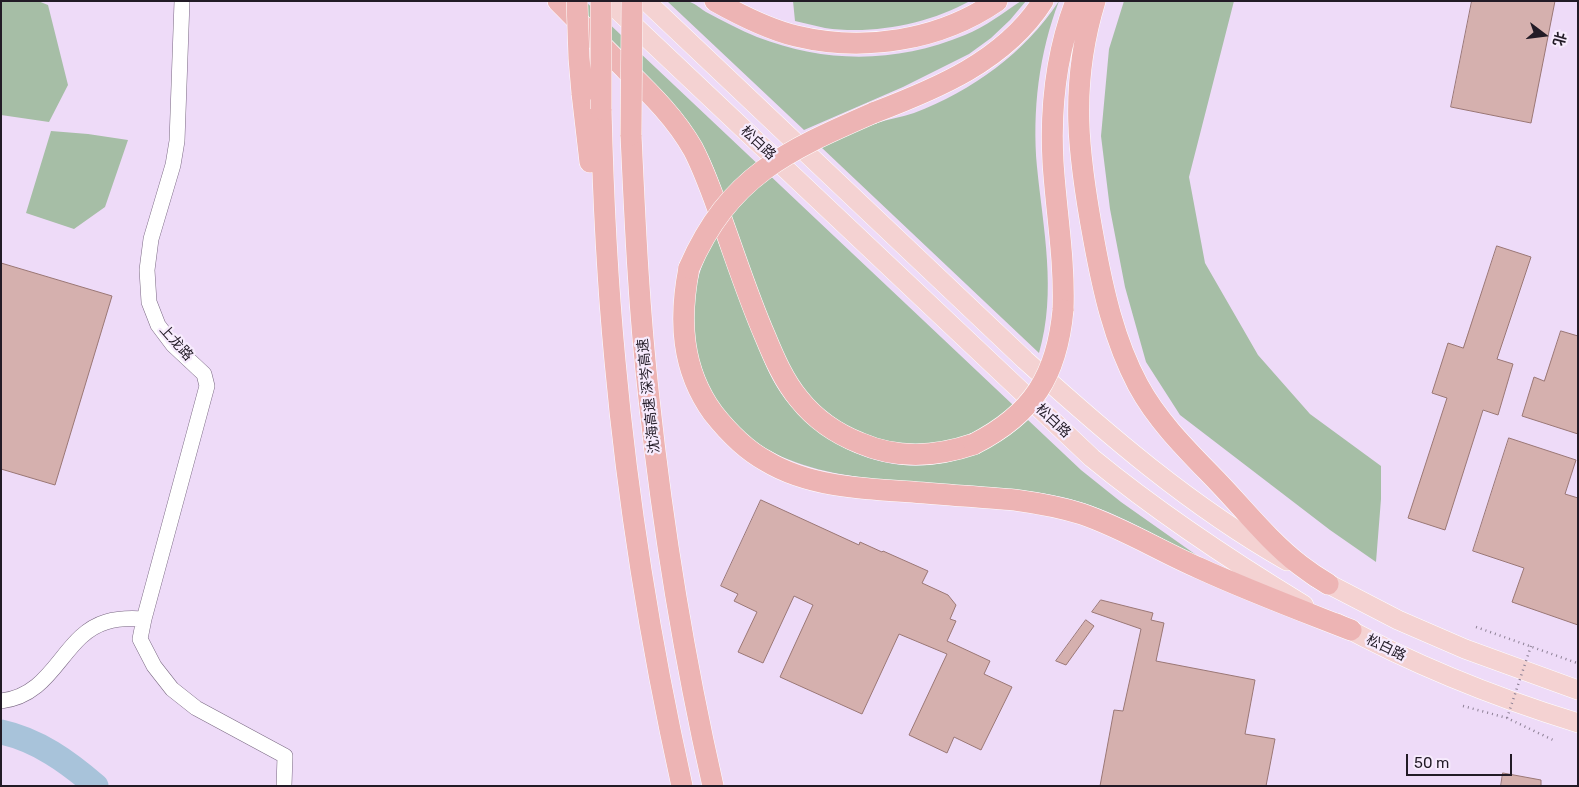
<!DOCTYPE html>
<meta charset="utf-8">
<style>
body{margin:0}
#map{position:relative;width:1579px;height:787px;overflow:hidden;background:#eedbf8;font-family:Rubik,"Noto Sans SC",sans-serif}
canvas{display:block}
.frame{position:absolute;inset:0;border:2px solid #221b26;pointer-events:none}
.north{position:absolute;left:1519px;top:10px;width:50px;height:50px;-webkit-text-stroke:4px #f7ebfd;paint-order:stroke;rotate:105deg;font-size:14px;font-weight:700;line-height:20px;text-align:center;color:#221b26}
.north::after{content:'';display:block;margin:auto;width:18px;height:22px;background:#221b26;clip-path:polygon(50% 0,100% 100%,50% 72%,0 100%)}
.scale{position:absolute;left:1406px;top:754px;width:106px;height:22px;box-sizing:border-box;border:2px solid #221b26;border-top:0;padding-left:6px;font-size:15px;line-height:18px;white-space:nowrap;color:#221b26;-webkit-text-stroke:4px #f7ebfd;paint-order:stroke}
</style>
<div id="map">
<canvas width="1579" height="787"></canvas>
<div class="frame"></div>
<div class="north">北</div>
<div class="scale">50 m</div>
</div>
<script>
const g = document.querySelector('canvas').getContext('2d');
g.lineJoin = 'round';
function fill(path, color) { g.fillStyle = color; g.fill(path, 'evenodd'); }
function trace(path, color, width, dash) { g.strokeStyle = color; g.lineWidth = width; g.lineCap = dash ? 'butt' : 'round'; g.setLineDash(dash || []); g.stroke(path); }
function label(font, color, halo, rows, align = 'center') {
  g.font = font + ' Rubik,"Noto Sans SC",sans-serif'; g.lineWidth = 4.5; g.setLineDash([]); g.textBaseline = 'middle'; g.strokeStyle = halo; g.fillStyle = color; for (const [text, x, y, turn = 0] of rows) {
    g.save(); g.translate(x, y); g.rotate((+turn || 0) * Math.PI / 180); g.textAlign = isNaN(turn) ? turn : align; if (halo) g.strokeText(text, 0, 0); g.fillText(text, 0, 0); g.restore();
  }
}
fill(new Path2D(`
 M1,1H38L48,5L68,85L49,122L1,115Z
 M573,1H585L1013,405C1005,411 998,419 989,424C961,442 924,449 891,442C859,435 830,419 808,394C792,376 783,352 774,331C757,290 743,248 728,206C720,185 713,163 702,144C685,113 661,90 637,65C616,44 594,23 573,1Z
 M667,1C674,1 684,0 690,2C696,4 701,9 706,12C723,21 740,30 757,37C827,64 897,63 965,35C985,27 1003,13 1021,1H1026L1010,20L991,38L969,54L903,87L804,130Z
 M793,1H970C928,24 873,35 825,28C815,26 805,23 795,21Z
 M1059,1C1039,53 1032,111 1037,167C1043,228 1057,292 1039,353L821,147C840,139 858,130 877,123C889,119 902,117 914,113C972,91 1025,53 1059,1Z
 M1124,1H1234L1189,177L1205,263L1258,355L1310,414L1381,466V499L1376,562L1330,530L1180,415L1146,362L1125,287L1110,209L1101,136L1109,49Z
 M51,131L88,134L128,140L105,207L74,229L26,213Z
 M716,236C727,265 739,295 750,324C758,345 765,367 777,387C789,406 805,422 824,435C889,482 970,473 1028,420L1081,470L1121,502L1209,564C1162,539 1114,509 1062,497C1011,486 959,486 907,482C818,475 731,461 700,363C687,319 693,274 716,236Z`), '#a6bea6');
trace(new Path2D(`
 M1,732C38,740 68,762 96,786`), '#a8c3da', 25);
const building = new Path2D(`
 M1472,1H1555L1531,123L1451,107Z
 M1497,246L1531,257L1497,359L1513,364L1498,415L1483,410L1445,530L1408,518L1447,398L1432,393L1448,343L1463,348Z
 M1,263L112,296L55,485L1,469Z
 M1561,331L1578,336V434L1522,416L1534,377L1544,381Z
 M1509,438L1576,460L1565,494L1578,498V625L1512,602L1524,568L1473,551Z
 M761,500L859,545L860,542L882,552L883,551L928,571L922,583L948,595L956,605L950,619L956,621L947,641L990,661L984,674L1012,687L981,750L954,737L947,753L909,735L947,654L899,634L862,714L780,677L813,605L794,596L763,663L738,652L757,612L734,601L738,594L721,586Z
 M1101,600L1153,613L1151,620L1164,623L1156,661L1255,680L1245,734L1275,739L1266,786H1100L1114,710L1123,711L1141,629L1092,612Z
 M1086,620L1094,626L1066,665L1056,661Z
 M1503,773L1541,780V786H1501Z`);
fill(building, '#d5b0ae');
trace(building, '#9a7775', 1);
const minor = new Path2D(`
 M182,1L177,141L173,165L151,239L147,270L149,302L158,325L173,345L204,374L207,386L144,619L140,639L154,666L172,689L196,708L285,756L284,786
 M1,701C55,695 62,635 106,622C119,618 130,618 144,619`);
const major = new Path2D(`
 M608,1L1092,458C1159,513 1230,560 1304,605
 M646,1L1025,360C1107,434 1190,506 1287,561
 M1315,577L1398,620L1465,649L1578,690
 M1337,623C1414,665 1494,697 1578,723`);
const highway = new Path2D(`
 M558,1C581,24 604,48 627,71C652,95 676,119 693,149C704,170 712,193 720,215C735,256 748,297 765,336C774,358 784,381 799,399C815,419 837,434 860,443C897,459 936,457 974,444
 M715,1C740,15 767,29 796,36C863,52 939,41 997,1
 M1095,1C1069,86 1078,155 1094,241C1103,290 1114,340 1138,385C1158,422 1188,451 1217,481C1244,509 1269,541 1300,565C1309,572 1318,578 1328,584
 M582,93L590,162
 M601,109C603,193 607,277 615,361C628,504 651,646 682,786
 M873,113C936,89 1005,61 1043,1
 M631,135C635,223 639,311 649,399C663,529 684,658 713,786
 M689,268C679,319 681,369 713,413C728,432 744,449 766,461C809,487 864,489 913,492C947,495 981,497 1015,500C1037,503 1060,507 1082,514C1123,528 1160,551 1199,568C1249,591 1300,610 1351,630
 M1063,310C1065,260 1056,211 1053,162C1050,107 1056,53 1076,1`);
trace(minor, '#7a6983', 16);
trace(major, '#fff', 20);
trace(highway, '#fff', 22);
trace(new Path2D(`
 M1476,627L1577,663
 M1463,706L1507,718L1553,740`), '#8d8095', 2.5, [1, 4]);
trace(minor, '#fff', 15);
trace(major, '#f4d2d2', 19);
trace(highway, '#edb4b4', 21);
const highwayBridge = new Path2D(`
 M577,1L579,58L582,93
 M601,109V1
 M631,135L632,1
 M689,268C729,176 786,151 873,113
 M974,444C1033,414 1057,375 1063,310`);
trace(highwayBridge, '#fff', 22, []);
trace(new Path2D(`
 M1507,718L1531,646`), '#8d8095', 2.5, [1, 4]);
trace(highwayBridge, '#edb4b4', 21);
label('14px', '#221b26', '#f7ebfd', [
 ["松白路",758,143,43],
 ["上龙路",176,343,48],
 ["沈海高速 深岑高速",649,396,-96],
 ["松白路",1053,421,43],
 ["松白路",1386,648,26]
]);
</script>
